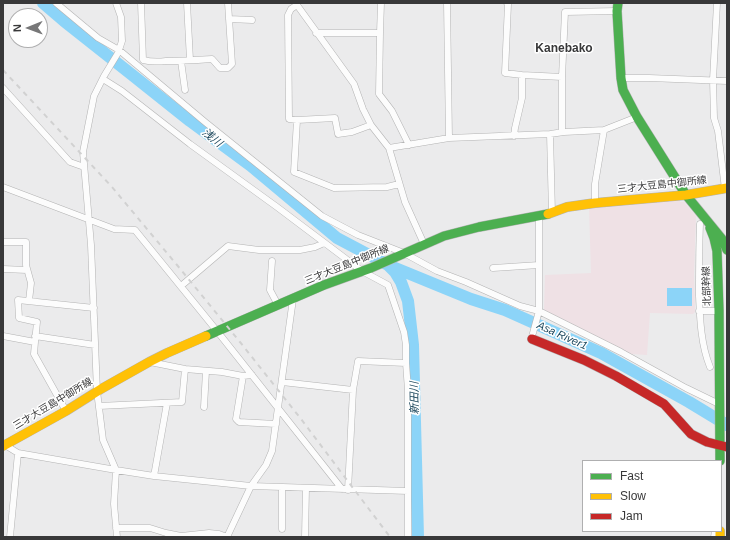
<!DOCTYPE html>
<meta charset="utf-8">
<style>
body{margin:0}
#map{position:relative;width:730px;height:540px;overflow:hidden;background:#ebebec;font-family:Arial,sans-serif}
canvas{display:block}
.frame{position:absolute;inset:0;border:4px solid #383839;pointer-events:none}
.legend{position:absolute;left:582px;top:460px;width:140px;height:72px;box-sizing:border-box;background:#fff;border:1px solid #afafb0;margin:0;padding:5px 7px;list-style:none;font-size:12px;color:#383839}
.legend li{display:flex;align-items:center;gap:8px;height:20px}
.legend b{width:20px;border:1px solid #afafb0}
.north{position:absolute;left:8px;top:8px;width:40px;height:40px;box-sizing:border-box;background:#fff;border:1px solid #afafb0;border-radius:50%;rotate:269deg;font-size:11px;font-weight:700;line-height:16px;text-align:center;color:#383839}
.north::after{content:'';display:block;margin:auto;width:14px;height:18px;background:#777778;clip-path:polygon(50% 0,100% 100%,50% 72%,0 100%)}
</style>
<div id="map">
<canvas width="730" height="540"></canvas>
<div class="frame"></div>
<ul class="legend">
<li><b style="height:5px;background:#4caf50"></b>Fast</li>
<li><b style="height:5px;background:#ffc107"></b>Slow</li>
<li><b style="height:5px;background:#c62828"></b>Jam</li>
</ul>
<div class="north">N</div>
</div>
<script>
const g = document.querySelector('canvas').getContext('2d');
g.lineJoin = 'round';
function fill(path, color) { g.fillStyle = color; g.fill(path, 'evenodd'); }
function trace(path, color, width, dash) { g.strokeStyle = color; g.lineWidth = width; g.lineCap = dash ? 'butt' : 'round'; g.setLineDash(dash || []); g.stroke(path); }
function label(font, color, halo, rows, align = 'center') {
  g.font = font + ' Arial,"Noto Sans JP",sans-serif'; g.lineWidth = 3; g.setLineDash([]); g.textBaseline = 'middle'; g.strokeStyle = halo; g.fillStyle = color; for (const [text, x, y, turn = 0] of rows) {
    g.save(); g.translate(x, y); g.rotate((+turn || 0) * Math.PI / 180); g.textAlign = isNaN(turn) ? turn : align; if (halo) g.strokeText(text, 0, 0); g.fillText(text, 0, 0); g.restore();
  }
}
fill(new Path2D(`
 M680,200V202H684L696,216L694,275L695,312L693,314L650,313L647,355L631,354L544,310L545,275L591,273L589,208L614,204Z`), '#efe1e5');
fill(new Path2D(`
 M667,288H692V306H667Z`), '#8cd4f8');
trace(new Path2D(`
 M43,3L64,21L131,74L190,121L251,166L337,238L388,265L471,299L505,310L601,353L689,402L727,425
 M389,266L395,272L401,282L408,301L413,345L418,537`), '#8cd4f8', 12);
const street = new Path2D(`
 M56,3L98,38L119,50L205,122L322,216L358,235L404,253L437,271L466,282L520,306L539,311L621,352L686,388L719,404
 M116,3L121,17L122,41L118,53L104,76L94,96L83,152L91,245L97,391L103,440L116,470L114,504L117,537
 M141,3L143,60C151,62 158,62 166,61C182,61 197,60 212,59L220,68H228L232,64L228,3
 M187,3L190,60
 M296,3L297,5L354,84L363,109L371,125L389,148L405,202L424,244
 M447,3L449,138
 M507,3L508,4L505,73L522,75L562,77
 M717,3L713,80L714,118L718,131L725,189
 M297,5L291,9L288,15L289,119L297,120L335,118L338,134L352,132L371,125
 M229,19L252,20
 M316,33H380L381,3
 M380,33L379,94L392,111L409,145
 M181,61L185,90
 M621,78H649L727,81
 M103,79L122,91L190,144L277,207L362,271L388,285L404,332L406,345V363L408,390V491
 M3,88L70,162L84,167
 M297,120L294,172L334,188L387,187L399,184
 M562,132V77L565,12L617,11
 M550,134L552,213
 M514,136L515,128L522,98V75
 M389,148L449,138L550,134L564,132L604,130L637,117
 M3,187L114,229L135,230L217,331L342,489
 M595,203V184L604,130
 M700,224C699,248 699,272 699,296C700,320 701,345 710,367
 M3,242H26V265L31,283L29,301
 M272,261L270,290L278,305
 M493,268L539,265
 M3,269L27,270
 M181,286L228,246L259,250H300L315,247L324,243
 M699,311H719
 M533,333L539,311V215
 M3,336L35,342L37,322L19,318L18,300L94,308
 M35,336L95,345
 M35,342L34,354L66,411
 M185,369L222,372L243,376
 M252,375L243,376L236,419L239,422L276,424
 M282,382L353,390
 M99,406L182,402L185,369L150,362
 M204,407L206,371
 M5,445L18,453L116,470L154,476L251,486L408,491V537
 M154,476L167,403
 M282,487V529
 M348,490L353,390L358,361L406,363
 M116,528H150L166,533L181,536L209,533L219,534L227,537
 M10,537L18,453
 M227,537L251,486L266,465L272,451L293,299
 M305,537L306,488
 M714,537L715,531`);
const fast = new Path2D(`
 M618,3L617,11L621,78L623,90L637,117L686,195L722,239L727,250
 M710,228L714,238L717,251L719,311L720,461
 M206,336L324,285L371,268L444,236L479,227L548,214`);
const slow = new Path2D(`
 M548,214L567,207L595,203L686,195L727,188
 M3,446L66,411L101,389L149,362L167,353L206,336
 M720,531V537`);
const jam = new Path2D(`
 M532,339L584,360L616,376L664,404L691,434L707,442L727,447`);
trace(street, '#b3b3b3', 7);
trace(fast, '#b3b3b3', 10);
trace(slow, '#b3b3b3', 10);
trace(jam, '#b3b3b3', 10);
trace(street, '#fcfcfc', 6);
trace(fast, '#4caf50', 9);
trace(slow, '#ffc107', 9);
trace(jam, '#c62828', 9);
trace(new Path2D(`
 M3,70L112,187L177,265L240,342L301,419L390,537`), '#d1d1d1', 2, [5, 5]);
label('10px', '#383839', '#fff', [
 ["三才大豆島中御所線",662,185,-6],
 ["三才大豆島中御所線",347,265,-22],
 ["北部幹線",707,286,-92],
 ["三才大豆島中御所線",53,404,-31]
]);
label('italic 11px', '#1d485d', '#fff', [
 ["浅川",212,138,39],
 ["Asa River1",562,336,24],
 ["新田川",415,398,-91]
]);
label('bold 12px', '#383839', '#fff', [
 ["Kanebako",564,49]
]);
</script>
